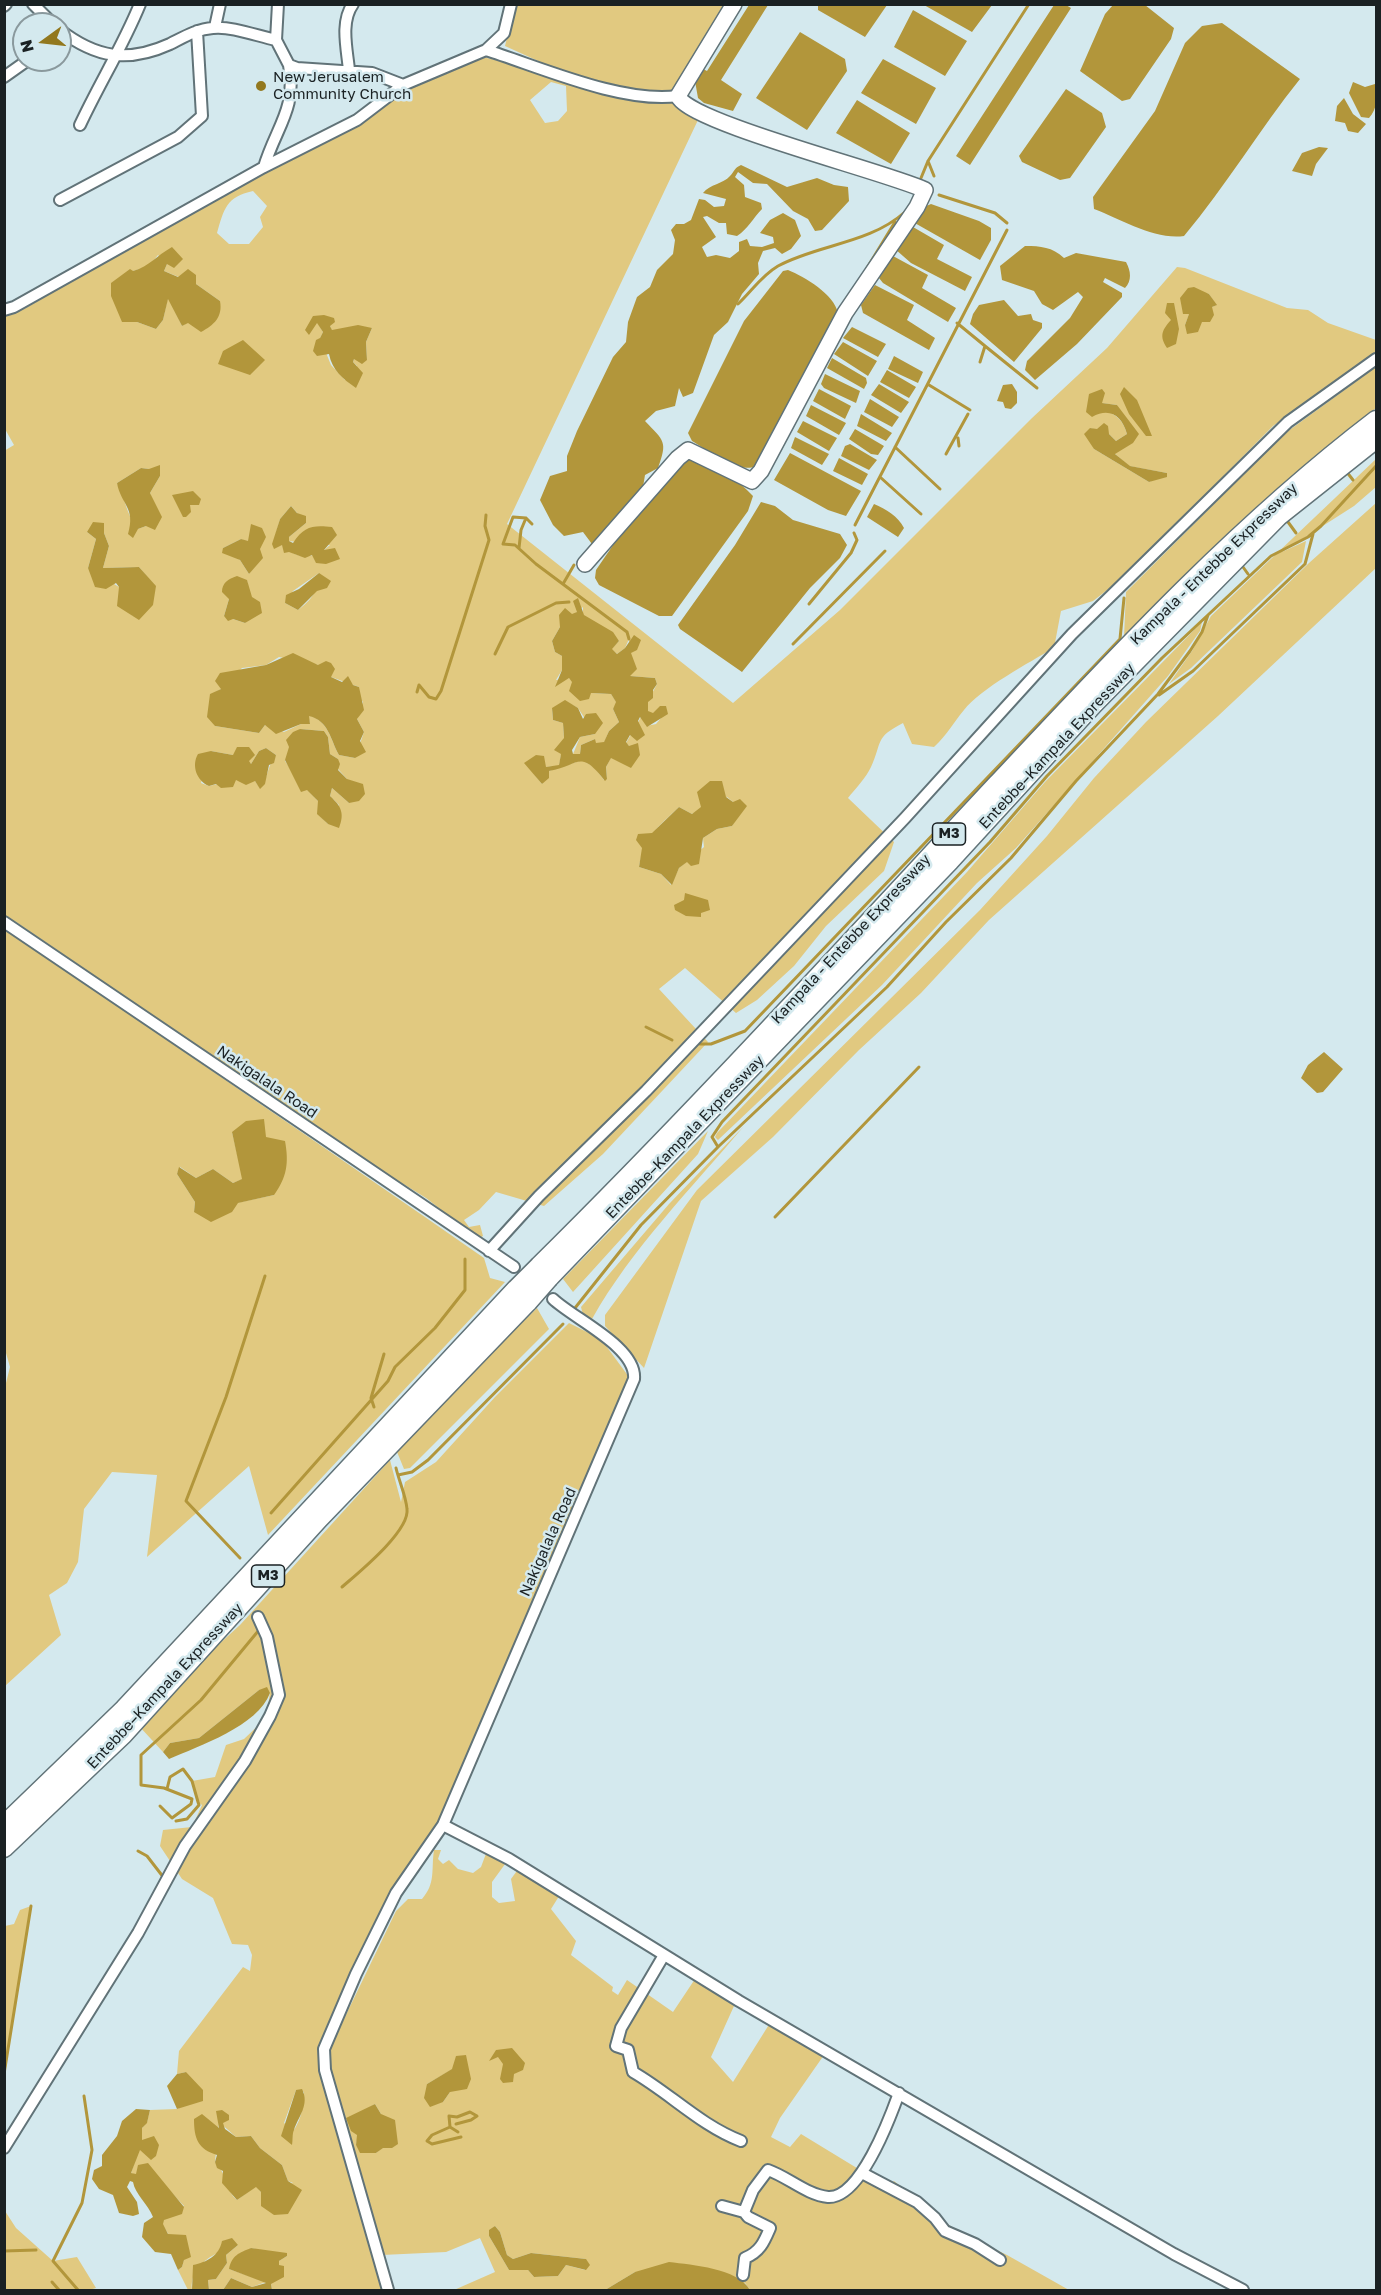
<!DOCTYPE html>
<meta charset="utf-8">
<style>
body{margin:0}
#map{position:relative;width:1381px;height:2295px;overflow:hidden;background:#d4e9ee;font-family:"Golos Text",sans-serif}
canvas{display:block}
.frame{position:absolute;inset:0;border:6px solid #1a2123;pointer-events:none}
.north{position:absolute;left:12px;top:12px;width:60px;height:60px;box-sizing:border-box;background:#d4e9ee;border:2px solid #8a999d;border-radius:50%;rotate:255deg;font-size:16px;font-weight:700;line-height:24px;text-align:center;color:#1a2123}
.north::after{content:'';display:block;margin:auto;width:21px;height:27px;background:#92781e;clip-path:polygon(50% 0,100% 100%,50% 72%,0 100%)}
</style>
<div id="map">
<canvas width="1381" height="2295"></canvas>
<div class="frame"></div>
<div class="north">N</div>
</div>
<script>
const g = document.querySelector('canvas').getContext('2d');
g.lineJoin = 'round';
function fill(path, color) { g.fillStyle = color; g.fill(path, 'evenodd'); }
function trace(path, color, width, dash) { g.strokeStyle = color; g.lineWidth = width; g.lineCap = dash ? 'butt' : 'round'; g.setLineDash(dash || []); g.stroke(path); }
function label(font, color, halo, rows, align = 'center') {
  g.font = font + ' "Golos Text",sans-serif'; g.lineWidth = 5; g.setLineDash([]); g.textBaseline = 'middle'; g.strokeStyle = halo; g.fillStyle = color; for (const [text, x, y, turn = 0] of rows) {
    g.save(); g.translate(x, y); g.rotate((+turn || 0) * Math.PI / 180); g.textAlign = isNaN(turn) ? turn : align; if (halo) g.strokeText(text, 0, 0); g.fillText(text, 0, 0); g.restore();
  }
}
fill(new Path2D(`
 M515,5H729L674,93L625,92L558,70L505,46Z
 M478,56L672,100L698,120L507,524L733,703L840,610L1032,418L1107,348L1177,267L1185,268L1287,308L1308,310L1328,323L1376,340V354L1273,426L1124,577L1093,601L1061,611L1054,648C1030,662 980,689 964,710C953,723 948,734 934,747L912,744L903,723C874,738 883,741 871,767C866,778 855,789 848,798L894,842L884,871L826,926L794,966L757,1000L736,1013L685,968L659,989L708,1042L603,1154L544,1206L496,1192L479,1210L464,1220L469,1227L480,1225L483,1236L478,1239L426,1198L358,1156L16,922L5,918L4,451L14,445L5,429V314L24,309C174,223 319,126 478,56ZM551,82L566,86L567,111L558,121L545,123L530,100ZM253,191L267,206L260,217L263,227L249,244H229L217,233C224,209 226,197 253,191ZM158,255L167,264L164,271L196,284L220,301L182,326L168,297L163,320L156,329L137,322H122L133,271L149,266ZM1198,291L1209,294L1216,305L1212,307L1202,322L1185,325ZM317,322L330,326L332,331L372,328L366,342L367,360L354,359L353,362L357,366L345,380L331,365L320,338L323,332ZM1089,394L1101,403L1117,405L1132,443L1114,453L1129,466L1167,473L1149,482L1094,449L1090,428L1109,434L1116,441L1127,434C1123,421 1117,413 1102,411ZM141,468L149,469L160,476L150,493L153,503L146,526L138,529C129,521 124,496 117,483ZM291,506L306,523L289,537L288,541L330,545L324,550L326,552C304,557 300,560 282,545L273,544L280,519ZM87,532L104,533L109,546L103,568L139,567L155,586L154,594L133,616L126,609L119,587L88,568L96,539ZM241,539L260,549V554L249,574L240,560L223,548ZM319,573C317,591 313,599 298,610L285,603L293,591ZM247,581L254,615L245,623L224,616L229,599ZM583,607V615L619,641L611,649L617,654L625,648L629,639L630,676L655,678L657,684L648,701V712L661,718L656,724L647,726L641,717L626,743L629,746L627,765L611,757L606,767L607,779L604,780L594,767L582,760L549,771L542,784L534,774L546,767L559,766L564,738L563,723L553,720L552,709L565,701L578,708L595,734L580,737L573,754H580L581,745L595,739V743H604L609,731L619,722L613,709L617,703L611,694L591,693L569,678L556,680L562,670V656L555,652L552,641L560,627ZM279,657L318,665L331,677L359,687L358,696L363,702L357,719L364,732L355,758L339,755C330,739 329,721 308,715L310,724H301L284,732L265,725L259,733L215,726L210,695L221,689L242,668L266,665ZM300,729L324,731L328,737L330,754L338,759V769L347,779L349,803L332,788L330,796L339,805L328,824L318,814V801L297,779L285,761ZM266,748L276,755C267,766 267,782 260,788L255,781L236,780L209,786L201,783L211,751L233,755L251,764L259,751ZM727,797L733,802L737,816L732,826L717,829L703,838L704,847L679,868L671,885L661,874L639,867C644,837 658,827 679,807L692,814Z
 M1376,367V408L1343,435L1124,637L1126,592L1284,434Z
 M1376,459V487L1354,506L1282,552L1306,541L1302,562L1191,668L1169,684L1192,651L1211,616Z
 M1376,503V568L1218,716L989,920L921,993L859,1050L773,1137L701,1201L644,1368L605,1326V1315L697,1190L980,910L1047,836L1094,778L1146,722L1309,563Z
 M1202,622L1200,631L1168,676L1016,848L977,883L882,985L718,1140L715,1137L717,1133L967,872L1045,782Z
 M4,923C161,1039 324,1146 484,1258L490,1278L505,1282L268,1535L249,1466L147,1557L157,1475L112,1472L84,1509L78,1562L67,1583L49,1595L61,1635L5,1686L4,1391L10,1367L4,1346ZM232,1132L274,1195L194,1212L195,1202L177,1174L180,1167L196,1178L213,1169L233,1183L243,1179Z
 M744,1126C692,1188 632,1248 592,1319L583,1315L581,1307L669,1204Z
 M708,1131L698,1154L573,1292L563,1279Z
 M537,1308L549,1329L410,1468L404,1469L395,1447Z
 M569,1323L601,1339L629,1377L573,1515L482,1721L442,1825L357,1969L318,2052L319,2068L362,2210L330,2074L329,2050L396,1911L408,1899H422C436,1883 431,1870 434,1850H441L438,1859L443,1864L449,1860L458,1869L473,1873L481,1867L487,1851L508,1860L492,1882V1897L499,1903L515,1901L511,1879L519,1868L561,1893L551,1909L576,1941L571,1955L613,1987L612,1991L618,1995L627,1980L673,2012L695,1979L734,2006L711,2057L733,2082L770,2023L824,2055L780,2118L771,2137L790,2147L801,2134L888,2187L894,2181L954,2229L1007,2255L1069,2290H750L745,2283L635,2272L605,2290H454L495,2272L480,2238L446,2252L382,2255L386,2290H272L271,2284L279,2261L287,2256L251,2248L229,2269L266,2282L252,2287L231,2278L223,2290H209L208,2280L216,2279L227,2263L226,2255L238,2245C216,2252 189,2264 192,2290H188L178,2270L182,2267L184,2259L162,2224L163,2220L184,2206L171,2192L131,2173L142,2140V2128L147,2122L150,2110L177,2109L190,2103L186,2072L177,2074L179,2051L243,1967L250,1971L252,1955L248,1945L232,1944L213,1898L182,1879L160,1846L163,1830L192,1827L202,1805L198,1802L192,1781L215,1777L226,1745L244,1739L266,1718L270,1693L259,1690L199,1738L170,1743L163,1752L139,1726L194,1667L240,1625L390,1460L401,1502L405,1482L436,1462L495,1397ZM453,2069L450,2092L443,2102L427,2084ZM296,2090L304,2092C303,2107 302,2117 294,2130L284,2123ZM375,2104L381,2114L392,2148L383,2147L376,2153H369L356,2145L363,2111ZM219,2122L236,2137L251,2136L260,2148L282,2165L288,2181L293,2183L261,2192L256,2186L237,2200C225,2190 227,2173 215,2162ZM495,2226L500,2232L507,2255L513,2259L531,2253L586,2259L585,2270L566,2265L558,2276L534,2277L528,2270H509L489,2236Z
 M31,1906L5,2074V1926L14,1924L20,1910Z
 M5,2211L16,2228L53,2261L77,2257L96,2288L89,2290H5Z`), '#e1c980');
fill(new Path2D(`
 M818,4H887V5L865,37L818,10Z
 M749,5H768L721,80L742,94L733,111L704,103L698,98L695,81L703,69L707,71Z
 M924,5H992L972,32Z
 M1054,5H1066L1071,8L970,165L956,156Z
 M1113,5H1145L1174,28L1171,39L1130,99L1122,101L1080,71L1105,14Z
 M913,10L967,41L945,76L894,47Z
 M1222,23L1300,79C1259,130 1226,186 1184,236C1154,240 1121,219 1094,209L1093,197L1155,111L1185,43L1202,26Z
 M800,32L845,59L847,71L807,130L756,98Z
 M883,59L936,88L916,124L861,93Z
 M1353,82L1365,87L1375,84C1379,95 1377,109 1369,118L1361,117L1349,93Z
 M1066,89L1102,113L1106,127L1070,178L1060,180L1022,162L1019,156Z
 M1344,98L1353,114L1366,124L1358,133L1348,131L1345,123L1335,121L1337,106Z
 M857,100L910,133L891,164L836,133Z
 M1319,147L1328,148L1316,164L1312,176L1292,171L1302,153Z
 M741,165L787,187L817,178L834,185L848,187L849,201L822,230L815,231L808,219L793,211L767,184L753,183L738,172L735,177L744,185L745,197L761,203L762,209C753,218 748,229 737,236L727,234L726,223H719L707,216L703,217L716,237L702,247L707,257L716,255L730,258L739,251V242L747,239L750,246L762,247L774,243L773,237L760,233L770,220L783,213L795,220L801,236L791,249L782,254L775,248L763,251L758,263L759,274L742,294L728,322L714,335L693,393L683,397L679,388L675,406L656,411L645,421C664,441 668,441 658,468L645,475L643,487L598,542L592,544L583,532L564,536L553,525L540,500L550,476L567,471V456L577,431L613,357L626,342L628,322L637,297L650,287L657,270L673,254L675,240L671,230L676,224H684L691,220L699,199L705,200L714,207L724,206L726,199L703,193C710,184 723,184 730,176C735,171 734,168 741,165Z
 M931,204L979,221L991,228V240L980,260L913,222L924,207Z
 M913,227L944,245L937,259L972,277L965,291L911,263L895,249L908,229Z
 M1025,246C1041,246 1052,247 1064,258L1076,253L1126,262C1131,271 1132,281 1125,288L1105,278L1103,282L1122,293V297L1077,344L1035,380L1025,370L1027,361L1070,318L1083,297L1078,292L1053,310L1042,304L1034,291L1002,280L1000,266Z
 M172,247L183,259L174,268L167,264L164,271L178,277L188,269L196,275V284L220,301C223,317 214,325 201,332L188,323L182,326L168,299L163,320L156,329L137,322H122L111,296V283L130,269L133,271C150,266 156,256 172,247Z
 M893,256L928,275L922,288L956,308L948,322L883,283L879,278Z
 M788,270C805,277 834,294 838,313L759,465C737,476 711,452 692,441L688,433L744,321L783,271Z
 M875,285L914,305L907,320L935,338L929,350L863,313L861,305Z
 M1194,287L1209,294L1217,305L1212,307L1214,315L1210,322H1202L1198,332L1187,334L1185,325L1189,314H1183L1180,298L1188,288Z
 M1004,300L1018,316L1031,314L1033,320L1042,323V328L1014,362L970,324L973,314L979,305Z
 M1167,303H1174L1179,329L1176,344L1167,348C1159,336 1162,330 1171,320L1165,313Z
 M324,315L334,318L335,322L330,326L332,330L358,325L372,328L366,342L367,360L362,364L354,359L353,362L363,373L356,388C343,379 332,370 329,354L317,356L313,351L316,340L320,338L323,332L317,323L309,335L305,330L313,316Z
 M852,327L886,344L878,357L843,338Z
 M243,340L265,360L250,375L218,364L223,351Z
 M843,342L877,361L868,376L834,354Z
 M894,356L923,372L918,383L888,369Z
 M832,358L866,378L867,383L864,389L827,368Z
 M887,370L916,387L909,398L880,382Z
 M825,374L860,391L856,403L824,388L821,384Z
 M879,384L909,402L901,413L871,395Z
 M1012,384L1017,392V403L1011,409L1005,408L1003,402L997,401L1003,385Z
 M1124,387L1137,400L1152,436H1146L1129,414L1120,394Z
 M819,389L851,406L845,419L813,401Z
 M1102,389L1105,393L1102,403L1117,405L1139,434L1133,443L1115,454L1130,466L1167,473V477L1149,482L1094,449L1084,434L1090,428L1097,429L1104,423L1108,426L1109,434L1116,441L1127,434C1122,416 1110,407 1092,417L1086,412L1089,394Z
 M870,399L899,417L892,427L864,412Z
 M811,405L846,423L839,435L806,416Z
 M861,414L892,433L886,441L857,426Z
 M803,421L837,438L829,451L797,432Z
 M855,429L884,446L878,455L871,454L849,439Z
 M795,437L829,454L822,465L791,448Z
 M850,444L877,460L869,470L841,456L845,446Z
 M790,453L861,491L846,516L828,510L774,480Z
 M693,458C716,464 737,479 753,496L748,511L672,616H659L599,585L595,578L596,570L635,513L684,461Z
 M839,458L868,474L862,485L833,471Z
 M160,465V476L150,493L162,517L155,530L146,526L138,529L133,538L128,534C136,507 121,505 117,483L141,468L149,469Z
 M193,491L201,499L199,505H190L191,512L186,517H183L172,495Z
 M761,502L775,506L793,520L840,534L847,545L840,558L810,588L742,672L680,629L678,625L735,545Z
 M874,504C886,509 898,516 904,528L898,537L867,517Z
 M291,506L297,513L306,516V523L289,537V541L293,543C304,526 313,525 332,527L337,535L324,550L335,548L340,559L326,564L316,563L312,555L305,558L289,552L284,553L282,545L274,549L272,544L280,519Z
 M93,522L104,523V533L109,546L103,568L139,567L156,586L153,605L139,620L117,606L119,587L116,583L106,589L95,587L88,568L96,539L87,532Z
 M251,524L262,528L266,537L260,549L263,558L249,574L240,560L222,553L223,548L241,539L248,541Z
 M319,573L331,581L327,588L317,591L298,610L285,603L286,595L299,589Z
 M237,576L247,580L252,597L260,602L262,613L245,623L233,619L228,621L224,616L229,599L222,592C222,583 228,579 237,576Z
 M578,598L584,615L613,632L619,641L612,649L617,654L625,648L634,635L641,640L637,650L631,653L637,669L630,676L655,678L657,684L653,690V698L648,702V711L653,713L660,706H666L668,714L647,727L640,717L638,721L645,735L637,741L630,735L626,742L629,746L638,743L640,755L631,768L611,758L606,767L607,779L605,781C579,748 580,766 549,771V778L542,784L524,763L536,755L544,756L546,767L559,765L561,754L554,750L564,738L563,723L553,720L552,708L565,700L578,708L583,719L586,714L596,713L603,723L595,734L580,737L572,750L573,754H580L581,745L595,739L596,743L604,742L609,731L619,722L613,709L616,702L611,694L591,693L589,699L580,701L569,691L572,682L569,678L555,687L562,670V656L555,652L552,641L560,627L559,615L565,608L572,614L577,612L573,601Z
 M293,653L318,665L326,661L331,663L335,669L331,677L342,682L348,676L353,685L359,687L364,710L357,719L364,732L360,741L366,752L355,758L339,755C330,739 329,721 309,716L310,724H301L276,734L265,725L259,733L215,726L207,717L210,694L221,689L215,681L220,673L266,665Z
 M300,729L324,731L328,737L330,754L338,759L340,764L338,770L347,779L363,784L365,794L359,801L349,803L332,788L330,796C341,806 345,813 339,828L328,824L317,814L318,801L307,790L301,792L285,760L289,747L286,740L293,732Z
 M237,747H249L255,755L249,761L251,764L259,751L266,748L276,755L274,763L269,765L265,784L260,789L255,781L246,785L236,780L233,787L221,788L216,784L209,786C197,781 191,766 198,754L211,751L233,755Z
 M710,781H722L726,797L733,802L740,799L747,806L732,826L717,829L703,838L699,864L691,866L687,862L679,868L672,885L661,874L639,867L642,848L636,840L638,834L652,833L679,807L692,814L701,807L697,792Z
 M685,893L708,900L710,910L701,913V917L686,916L675,910L674,905L684,900Z
 M1324,1052L1343,1069L1323,1092L1317,1093L1301,1078L1308,1065Z
 M264,1119L266,1137L285,1141C289,1163 287,1177 274,1195L238,1203L232,1212L211,1222L194,1212L195,1202L177,1174L179,1167L196,1178L213,1169L233,1183L242,1179L232,1132L246,1121Z
 M267,1687L270,1693C258,1726 199,1746 169,1759L163,1752L170,1743L199,1738L259,1690Z
 M512,2048L525,2063L523,2070L514,2074L513,2082L503,2083L500,2079L503,2064L498,2057L489,2061L496,2050Z
 M466,2055L471,2079L467,2089L450,2092L443,2102L430,2107L424,2098L427,2084L452,2069L456,2056Z
 M186,2072L203,2090V2101L177,2109L167,2086L177,2074Z
 M302,2089C310,2105 298,2117 294,2130C292,2134 293,2140 292,2145L281,2136L296,2090Z
 M375,2104L381,2114L395,2120L398,2144L392,2148H383L376,2153H360L356,2145L357,2135L351,2131L346,2118Z
 M136,2109L150,2110L147,2123L142,2128V2140L154,2136L159,2145L156,2156L151,2160L140,2150L131,2173L136,2174L138,2165L148,2163L184,2207L182,2214L164,2220L163,2224L168,2234L186,2235L191,2257L184,2260L182,2267L178,2270L171,2254L155,2252L142,2237L144,2223L153,2217C148,2204 135,2194 133,2182L130,2181L127,2187L137,2202L139,2214L133,2216L119,2213L113,2195L99,2189L92,2179L94,2170L102,2166V2155L117,2136L122,2121Z
 M222,2110L229,2115V2120L223,2123L225,2129L236,2137L251,2136L260,2148L282,2165L288,2181L302,2190L288,2214L274,2215L261,2206V2192L256,2187L237,2200L222,2183L223,2171L217,2168L215,2162L217,2155C198,2149 194,2139 194,2119L202,2114L219,2128L216,2111Z
 M495,2226L500,2232L507,2255L513,2259L531,2253L586,2259L590,2265L586,2270L566,2265L558,2276L534,2277L528,2270H509L489,2236V2230Z
 M232,2238L238,2245L226,2255L227,2263L216,2279L208,2280L209,2290H192L193,2265C207,2262 219,2256 222,2241Z
 M251,2248L287,2253V2256L279,2261V2265L284,2266V2277L271,2284L272,2290H223L231,2278L252,2287L266,2283L229,2269C232,2255 239,2253 251,2248Z
 M669,2262C693,2265 737,2268 750,2290H605L635,2272Z`), '#b2963b');
trace(new Path2D(`
 M928,161L934,176
 M921,178L928,161L1029,4
 M939,195L995,213L1007,223
 M867,268L895,222
 M738,304C752,291 761,276 778,266C819,244 869,244 905,212
 M957,323L985,346L980,362
 M985,346L1037,388
 M929,385L970,410
 M958,438L959,446
 M895,447L940,489
 M946,454L968,414
 M1346,471L1353,480
 M880,477L921,514
 M526,518L513,517L503,544L515,545L536,564L627,632L629,639
 M1288,522L1296,533
 M855,525L1007,230
 M519,548L521,530L526,518L532,524
 M1243,567L1248,574
 M563,584L574,565
 M809,604L851,553L857,540L854,533
 M793,644L885,551
 M495,654L508,627L556,603L569,602
 M417,692L419,685L429,697L436,699L441,691L489,540L485,526L486,515
 M1159,695L1193,671L1305,564L1313,534
 M646,1027L672,1040
 M700,1044H711L745,1031L1120,639L1124,598
 M718,1147L712,1137L722,1122L990,842L1047,776L1162,658L1271,556L1308,537L1321,526L1376,466
 M775,1217L919,1067
 M575,1308L641,1225L719,1146L887,987L946,922L1011,858L1076,781L1158,694L1190,651L1202,632L1208,615
 M374,1407L371,1398L384,1354
 M398,1475L412,1472L428,1460L563,1324
 M271,1513L388,1381L395,1367L435,1328L465,1290V1259
 M240,1558L186,1501L226,1397L265,1276
 M342,1587C358,1573 410,1531 407,1509C406,1496 399,1481 396,1468
 M167,1789L170,1777L183,1769L192,1781L198,1802L199,1805L187,1819L176,1821
 M160,1806L172,1818L191,1804L192,1799L164,1788L141,1785V1755L201,1700L259,1630
 M138,1851L147,1856L164,1878
 M4,2074L31,1906
 M456,2124L471,2120L477,2116L470,2112L457,2117L449,2116L450,2127L458,2132
 M450,2127L432,2135L427,2141L432,2144L461,2137
 M4,2251L36,2250
 M52,2282L59,2290
 M78,2290L53,2261L82,2203L92,2150L84,2096`), '#b2963b', 3);
const street = new Path2D(`
 M33,4L53,24
 M4,6L6,4
 M215,27L220,4
 M60,30C96,58 128,63 170,44C184,37 197,29 213,28C232,26 257,36 276,40L289,65L297,68L372,73L403,85
 M276,40L278,4
 M486,50C540,67 623,104 678,96
 M349,70C347,49 340,22 353,4
 M4,77L28,60
 M80,125C99,84 123,46 140,4
 M264,167C276,127 297,109 289,65
 M60,200L178,137L202,116L197,31
 M4,310L14,307L264,167L357,120L403,85L486,50L504,33L511,4
 M4,922L514,1267
 M489,1251L539,1196L646,1091L905,818L1072,634L1288,422L1376,359
 M443,1825L509,1859L739,2001L1174,2254L1243,2290
 M664,1955L621,2028L616,2046L628,2050L633,2072C671,2094 700,2125 741,2141
 M4,2148L138,1933L185,1846L245,1761L270,1716L279,1695L267,1637L258,1617
 M862,2173L917,2202L935,2218L945,2231L975,2244L1000,2260
 M722,2206L744,2212L753,2190L768,2170C788,2177 807,2195 828,2197C860,2199 890,2118 899,2093
 M743,2275L745,2258C760,2252 764,2242 770,2228L748,2217L744,2212
 M388,2290L325,2070L324,2049L356,1974L396,1893L443,1825L634,1379C637,1347 574,1319 553,1299`);
const secondary = new Path2D(`
 M585,564L678,458L688,450L752,481L761,471L845,313L917,207L925,190C887,172 689,123 678,96L734,4`);
const highway = new Path2D(`
 M539,1266C696,1111 846,946 997,784C1116,657 1237,526 1376,420
 M549,1278L950,861L1093,705L1279,516L1376,439
 M4,1825L124,1709L516,1289
 M4,1848L123,1735L319,1519L528,1302`);
trace(street, '#617378', 14);
trace(secondary, '#617378', 18);
trace(highway, '#617378', 21);
trace(street, '#fff', 10);
trace(secondary, '#fff', 15);
trace(highway, '#fff', 18);
const highwayBridge = new Path2D(`
 M516,1289L539,1266
 M528,1302L549,1278`);
trace(highwayBridge, '#617378', 21, []);
trace(highwayBridge, '#fff', 18);
for (const [x, y, r, color] of [
 [261,86,6,"#92781e"]
]) { const dot = new Path2D(); dot.arc(x, y, r, 0, 2 * Math.PI); g.fillStyle = color; g.fill(dot); trace(dot, '#d4e9ee', 2); }
for (const [x, y, w] of [
 [949,834,33],
 [268,1576,33]
]) { const box = new Path2D(); box.roundRect(x - w / 2, y - 11, w, 22, 4.5); g.fillStyle = '#d4e9ee'; g.fill(box); trace(box, '#1a2123', 1.5); }
label('bold 14px', '#1a2123', null, [
 ["M3",949,834],
 ["M3",268,1576]
]);
label('15px', '#1a2123', '#d4e9ee', [
 ["New Jerusalem",273,77],
 ["Community Church",273,94]
], 'left');
label('15px', '#1a2123', '#d4e9ee', [
 ["Kampala - Entebbe Expressway",1214,564,-44],
 ["Entebbe–Kampala Expressway",1057,746,-47],
 ["Kampala - Entebbe Expressway",851,939,-47],
 ["Nakigalala Road",267,1082,34],
 ["Entebbe–Kampala Expressway",685,1137,-46],
 ["Nakigalala Road",548,1542,-66],
 ["Entebbe–Kampala Expressway",165,1686,-47]
]);
</script>
